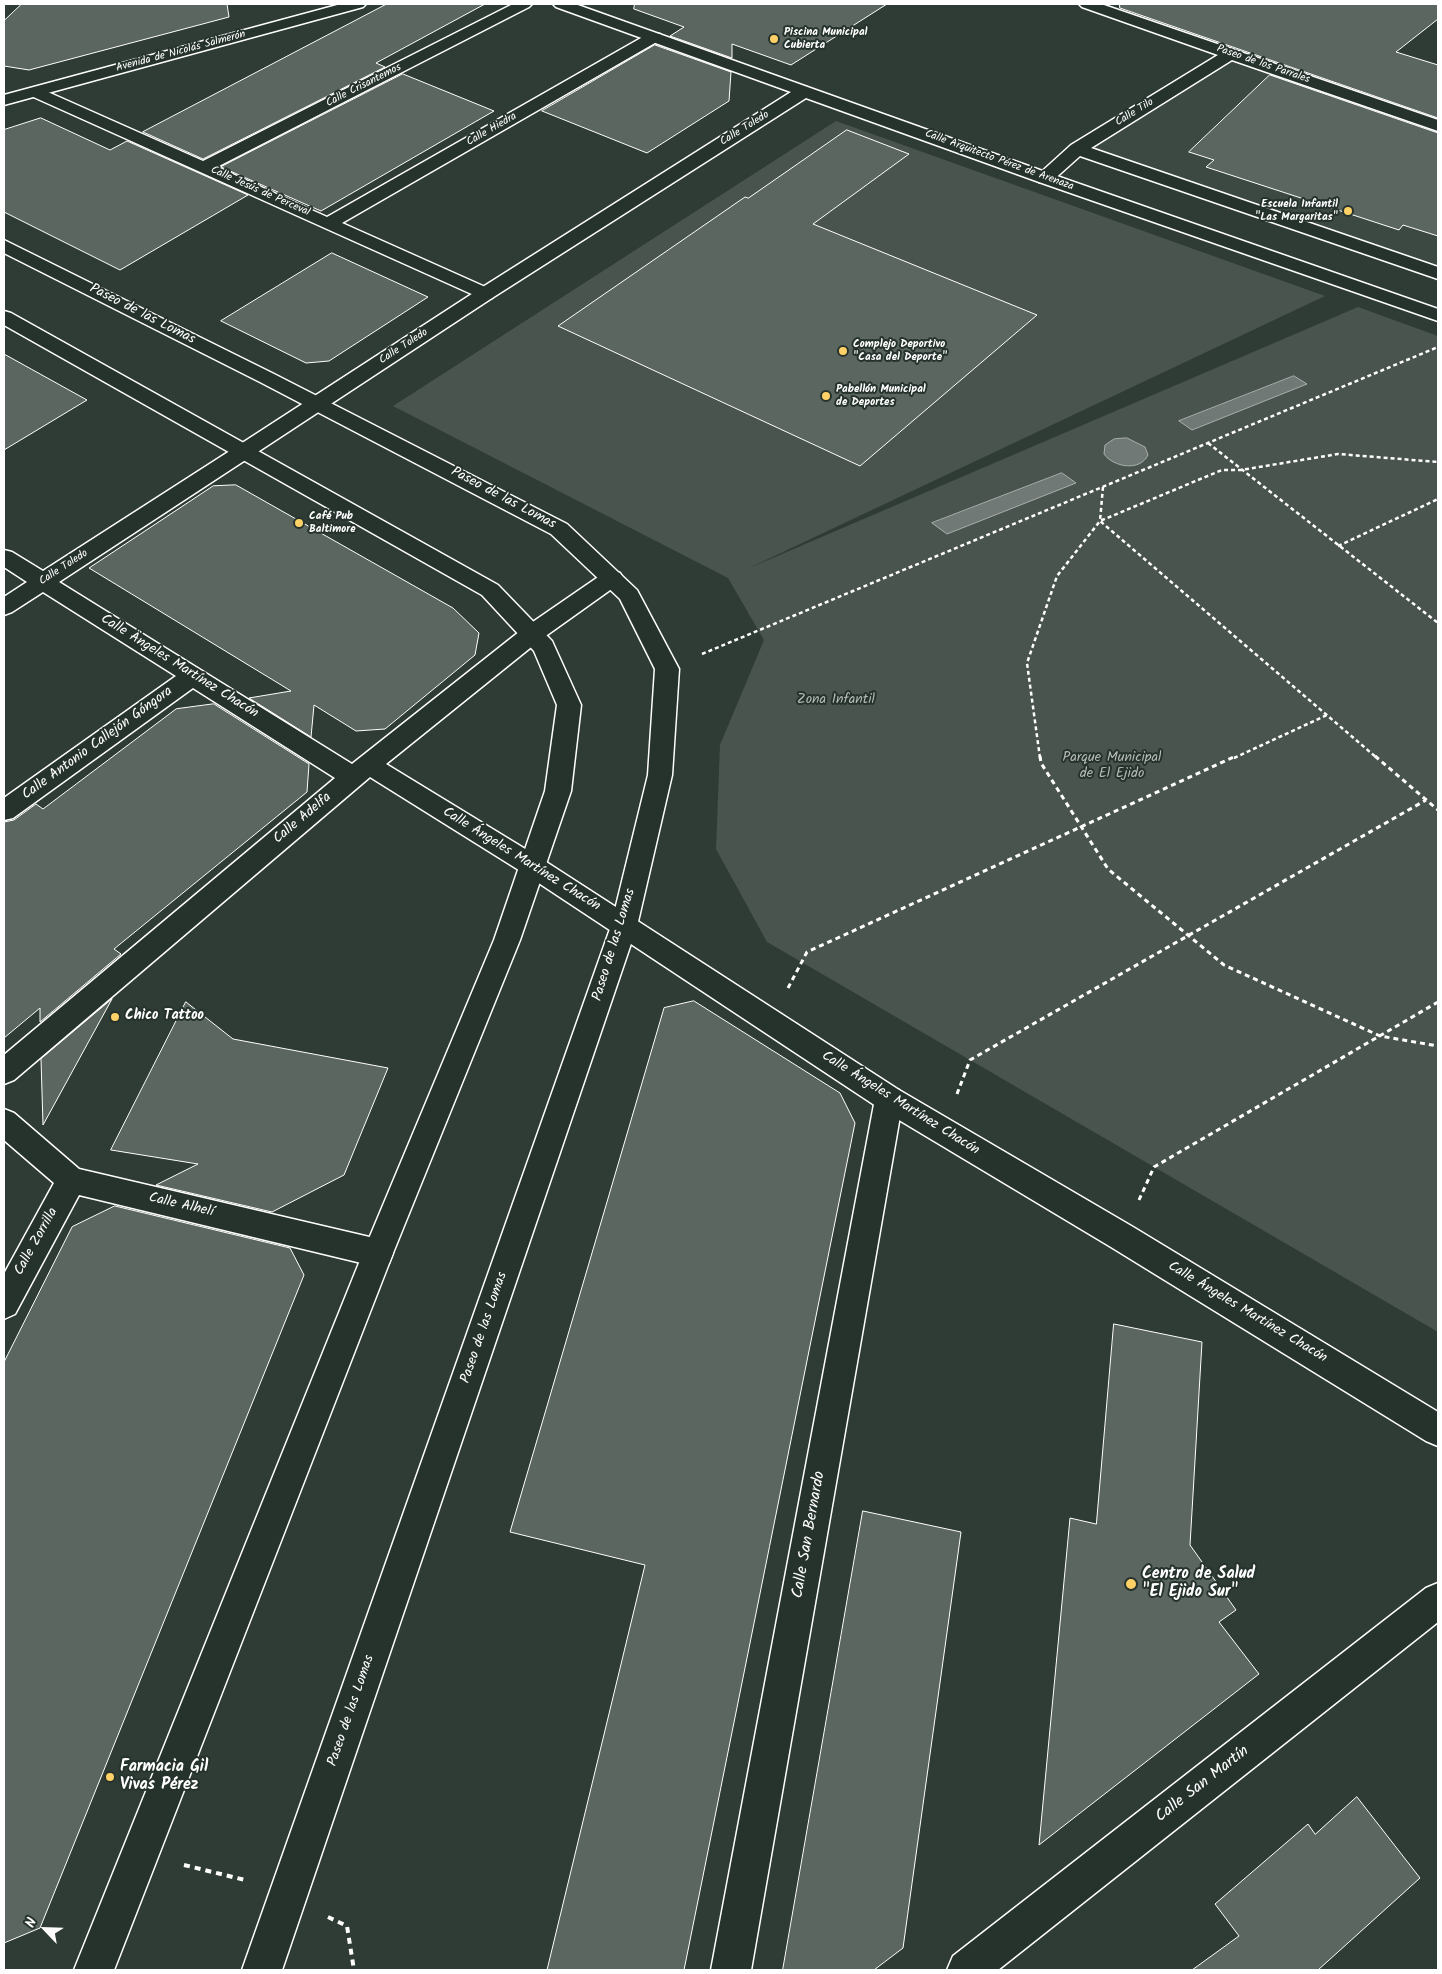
<!DOCTYPE html>
<meta charset="utf-8">
<style>
body{margin:0}
#map{position:relative;width:1442px;height:1974px;overflow:hidden;background:#2f3b35;font-family:Kalam,sans-serif}
canvas{display:block}
.frame{position:absolute;inset:0;border:5px solid #fff;pointer-events:none}
.north{position:absolute;left:20px;top:1904px;width:50px;height:50px;-webkit-text-stroke:4px #26332d;paint-order:stroke;rotate:294deg;font-size:14px;font-weight:700;line-height:20px;text-align:center;color:#fff}
.north::after{content:'';display:block;margin:auto;width:18px;height:22px;background:#fff;clip-path:polygon(50% 0,100% 100%,50% 72%,0 100%)}
</style>
<div id="map">
<canvas width="1442" height="1974"></canvas>
<div class="frame"></div>
<div class="north">N</div>
</div>
<script>
const g = document.querySelector('canvas').getContext('2d');
g.lineJoin = 'round';
function fill(path, color) { g.fillStyle = color; g.fill(path, 'evenodd'); }
function trace(path, color, width, dash) { g.strokeStyle = color; g.lineWidth = width; g.lineCap = dash ? 'butt' : 'round'; g.setLineDash(dash || []); g.stroke(path); }
function label(font, color, halo, rows, align = 'center') {
  g.font = font + ' Kalam,sans-serif'; g.lineWidth = 4; g.setLineDash([]); g.textBaseline = 'middle'; g.strokeStyle = halo; g.fillStyle = color; for (const [text, x, y, turn = 0] of rows) {
    g.save(); g.translate(x, y); g.rotate((+turn || 0) * Math.PI / 180); g.textAlign = isNaN(turn) ? turn : align; if (halo) g.strokeText(text, 0, 0); g.fillText(text, 0, 0); g.restore();
  }
}
fill(new Path2D(`
 M1230,54L1438,126V273L1077,149Z`), '#3c4842');
fill(new Path2D(`
 M836,121L1325,296L747,569L1358,307L1438,336V1332L767,942L716,849L720,745L764,640L728,578L393,406Z`), '#4a544f');
const water = new Path2D(`
 M1294,376L1307,384L1192,430L1179,421Z
 M1127,438L1145,447L1148,455C1140,472 1113,467 1104,454L1105,445L1114,439Z
 M1062,473L1076,483L947,534L932,523Z`);
fill(water, '#707975');
trace(water, '#a9afac', 1);
const building = new Path2D(`
 M22,4H227L229,17L29,70L4,66V21Z
 M387,4H485L376,63L385,67L203,159L143,132Z
 M635,4H887L791,65L732,44V58L670,36L684,27L634,9Z
 M1120,4H1438V19L1396,52L1438,65V118L1120,8Z
 M655,45L731,72L729,101L647,153L542,111Z
 M403,74L494,111L321,211L221,167Z
 M1270,75L1438,133V236L1403,225L1399,230L1206,167L1214,160L1189,152Z
 M41,118L110,150L127,141L248,195L120,270L4,212V130Z
 M847,130L909,154L813,224L1037,315L860,466L558,326L745,197L748,198Z
 M332,253L428,297L329,361L306,363L221,321Z
 M4,354L87,400L4,450Z
 M236,485L453,608L479,633L475,655L385,729L356,731L314,705L311,737L249,698L291,691L89,568L213,486Z
 M214,704L309,764L307,792L114,949L121,954L40,1022V1008L4,1038V822L14,820L36,804L43,809L176,709Z
 M112,999L43,1125L41,1059Z
 M694,1001L840,1093L855,1123L684,1970H547L645,1565L510,1532L664,1008Z
 M186,1002L233,1039L388,1068L344,1175L272,1212L156,1185L198,1164L111,1150Z
 M115,1206L290,1248L304,1275L40,1928L4,1943V1362L72,1227Z
 M1114,1324L1202,1342L1190,1545L1236,1610L1219,1622L1259,1674L1039,1845L1070,1518L1096,1524Z
 M863,1511L961,1532L903,1948L874,1970H783Z
 M1357,1797L1420,1878L1318,1970H1192L1239,1936L1215,1904L1308,1824L1315,1834Z`);
fill(building, '#5b6661');
trace(building, '#fff', 1);
const minor = new Path2D(`
 M513,4H532L529,7L217,167L327,217L648,34H660L662,37L660,40L342,223L492,290L494,294L492,298L485,300L29,95L27,92L29,89H41L203,161Z
 M1079,4H1101L1438,120V131L1232,60L1091,148L1438,267V279L1080,156L1051,182H1039L1036,178L1039,174L1071,145L1218,55L1082,7Z
 M243,446L250,447L253,452L250,457L59,582L352,764L524,628L532,626L540,628L544,634L540,640L386,764L540,858L544,865L540,872L531,875L522,872L370,777L14,1080L4,1084V1055L335,778L193,688L13,818L4,820V798L176,676L43,592L12,612L4,615V597L27,582L4,567V550L12,552L43,571L236,447Z
 M889,1087L899,1090L903,1099L751,1970H711L875,1099L879,1090Z
 M4,1109L14,1113L79,1169L378,1239L389,1243L393,1253L389,1263L378,1267L79,1195L15,1314L4,1319V1274L54,1183L4,1140Z`);
const tertiary = new Path2D(`
 M341,4H366L363,7L4,105V95Z
 M553,4H575L1051,174L1438,309V321L1039,182L806,98L492,298L250,457L243,458L236,457L233,452L236,447L478,290L791,92L556,7Z
 M612,571L620,573L623,578L620,583L540,640L532,642L524,640L520,634L524,628L604,573Z
 M531,855L540,858L899,1090L1133,1227L1438,1412V1446L1426,1441L1111,1247L879,1108L522,872L518,865L522,858Z
 M1438,1583V1622L998,1970H947L953,1956L1426,1588Z`);
const secondary = new Path2D(`
 M4,240L274,374L567,524L637,590L679,669L672,775L637,926L282,1970H242L611,926L648,775L655,669L620,599L551,534L260,382L4,253Z
 M4,311L11,313L498,585L552,641L581,705L571,791L520,940L393,1253L114,1970H74L363,1253L494,940L545,791L557,705L534,651L482,595L4,325Z`);
trace(minor, '#fff', 3);
trace(tertiary, '#fff', 3);
trace(secondary, '#fff', 3);
trace(new Path2D(`
 M1208,443L1438,623
 M1103,487L1100,521L1377,758
 M1338,546L1438,499
 M702,654L1438,347
 M1040,758L1027,663L1057,576L1100,521L1222,470H1241L1338,454L1438,462
 M1234,758L1327,715`), '#fff', 2.5, [4, 3]);
trace(new Path2D(`
 M1040,756L1041,763L1108,869L1224,965L1380,1036L1438,1046
 M1375,756L1438,810
 M788,988L807,952L1236,756
 M957,1094L970,1060L1426,800
 M1139,1200L1154,1167L1438,1002`), '#fff', 3, [5, 4]);
trace(new Path2D(`
 M184,1865L245,1880
 M328,1917L347,1926L354,1970`), '#fff', 4, [6, 5]);
fill(minor, '#26332d');
fill(tertiary, '#26332d');
fill(secondary, '#26332d');
for (const [x, y, r, color] of [
 [774,39,5,"#ffd166"],
 [1348,211,5,"#ffd166"],
 [843,351,5,"#ffd166"],
 [826,396,5,"#ffd166"],
 [299,523,5,"#ffd166"],
 [115,1017,5,"#ffd166"],
 [1131,1584,6,"#ffd166"],
 [110,1777,5,"#ffd166"]
]) { const dot = new Path2D(); dot.arc(x, y, r, 0, 2 * Math.PI); g.fillStyle = color; g.fill(dot); trace(dot, '#26332d', 2); }
label('bold 11px', '#fff', '#26332d', [
 ["Piscina Municipal",784,33],
 ["Cubierta",784,46],
 ["Escuela Infantil",1338,205,"right"],
 ["\"Las Margaritas\"",1338,218,"right"],
 ["Complejo Deportivo",853,345],
 ["\"Casa del Deporte\"",853,358],
 ["Pabellón Municipal",836,390],
 ["de Deportes",836,403],
 ["Café Pub",309,517],
 ["Baltimore",309,530]
], 'left');
label('11px', '#fff', '#26332d', [
 ["Avenida de Nicolás Salmerón",181,52,-15],
 ["Paseo de los Parrales",1263,65,19],
 ["Calle Crisantemos",364,86,-27],
 ["Calle Tilo",1135,113,-32],
 ["Calle Toledo",745,129,-32],
 ["Calle Hiedra",492,130,-30],
 ["Calle Arquitecto Pérez de Arenaza",999,161,20],
 ["Calle Jesús de Perceval",260,192,24],
 ["Calle Toledo",404,347,-33],
 ["Calle Toledo",64,568,-33]
]);
label('14px', '#fff', '#26332d', [
 ["Paseo de las Lomas",142,315,27],
 ["Paseo de las Lomas",503,499,28],
 ["Calle Ängeles Martínez Chacón",179,667,32],
 ["Calle Antonio Callejón Góngora",98,744,-36],
 ["Calle Adelfa",303,819,-40],
 ["Calle Ángeles Martínez Chacón",521,860,32],
 ["Paseo de las Lomas",615,945,-73],
 ["Calle Ángeles Martínez Chacón",900,1104,32],
 ["Calle Alhelí",181,1206,13],
 ["Calle Zorrilla",37,1242,-61],
 ["Calle Ángeles Martínez Chacón",1247,1313,31],
 ["Paseo de las Lomas",485,1328,-71],
 ["Paseo de las Lomas",352,1711,-71]
]);
label('14px', '#b7bbb9', '#26332d', [
 ["Zona Infantil",836,701],
 ["Parque Municipal",1112,759],
 ["de El Ejido",1112,775]
]);
label('bold 14px', '#fff', '#26332d', [
 ["Chico Tattoo",125,1017]
], 'left');
label('16px', '#fff', '#26332d', [
 ["Calle San Bernardo",810,1535,-80],
 ["Calle San Martín",1203,1785,-38]
]);
label('bold 16px', '#fff', '#26332d', [
 ["Centro de Salud",1142,1575],
 ["\"El Ejido Sur\"",1142,1593],
 ["Farmacia Gil",120,1768],
 ["Vivas Pérez",120,1786]
], 'left');
</script>
